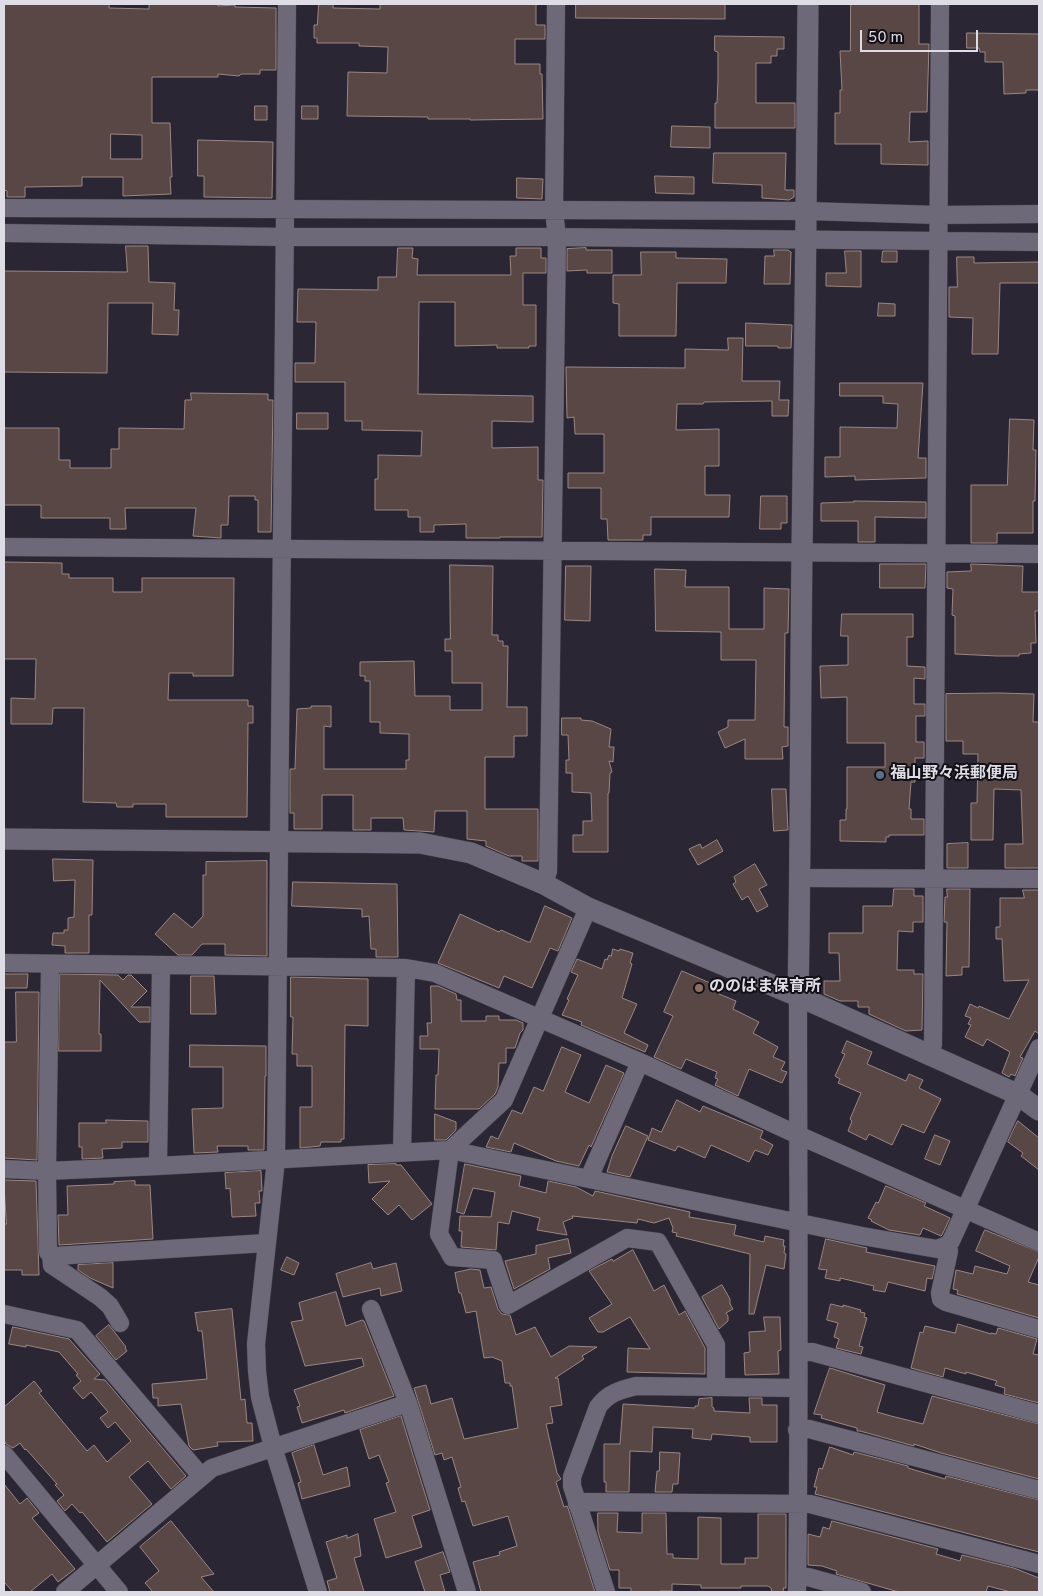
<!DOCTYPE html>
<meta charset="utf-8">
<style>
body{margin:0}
#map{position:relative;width:1043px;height:1596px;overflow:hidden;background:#2a2633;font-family:Overpass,sans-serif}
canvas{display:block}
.frame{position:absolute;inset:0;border:5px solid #dedce4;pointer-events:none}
.scale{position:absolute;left:860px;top:30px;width:118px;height:22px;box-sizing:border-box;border:2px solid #dedce4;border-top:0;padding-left:6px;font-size:15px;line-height:18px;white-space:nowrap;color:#dedce4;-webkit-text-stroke:4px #121016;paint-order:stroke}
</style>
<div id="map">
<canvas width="1043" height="1596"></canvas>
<div class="frame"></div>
<div class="scale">50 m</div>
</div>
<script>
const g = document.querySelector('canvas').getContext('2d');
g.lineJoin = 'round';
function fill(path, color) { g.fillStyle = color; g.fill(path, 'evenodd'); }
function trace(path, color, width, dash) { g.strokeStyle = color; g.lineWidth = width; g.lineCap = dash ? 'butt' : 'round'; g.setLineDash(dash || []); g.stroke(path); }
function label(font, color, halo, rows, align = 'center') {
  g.font = font + ' Overpass,"Noto Sans JP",sans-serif'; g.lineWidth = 4; g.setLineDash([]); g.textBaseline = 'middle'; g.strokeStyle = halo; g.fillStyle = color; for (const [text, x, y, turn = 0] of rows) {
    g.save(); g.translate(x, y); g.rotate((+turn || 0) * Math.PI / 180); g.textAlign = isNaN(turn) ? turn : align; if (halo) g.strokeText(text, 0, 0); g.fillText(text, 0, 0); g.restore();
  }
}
const building = new Path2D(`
 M4,4H109V8L149,9V4H218V6L235,5V7L276,8V70H260V74H241L239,76L218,74V77H152V123H170L172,177H170L171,194L123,196V177H82V186L25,187V197H7V191L4,190ZM111,134L142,135V159H111Z
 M319,4H333V8L380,9V4H536V25H545V39H515V64H540V74H542L543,119L470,120V119H428V117L347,116L348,72L387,73L388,47L359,46V43H317V38H314V25H317Z
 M576,4H725V19L576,18Z
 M851,4H919V44H929L927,112H910L909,142L928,141V165L881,164V144H835V113H840V90H842L840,51H850Z
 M967,33L1039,34V90H1026V93L1004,94L1003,62H985V52H980L979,48H967Z
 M715,36L784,37V49H777V56H771V63H756V103H795V128H715V103H717L718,79V52L715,51Z
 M255,106H267V120H255Z
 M302,106H318V119H302Z
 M672,126L710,127V148L671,147Z
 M198,140L273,142L272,198L204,197V176H198Z
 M714,153H786L785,190H794V197L789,200L762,198V185L713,183Z
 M655,176L694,177V194L656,193Z
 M517,178L543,179L542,199L517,198Z
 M126,246H148L149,282L175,283L174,310H179L178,335L152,334L153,303H108L107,373L4,372V271L127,272Z
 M398,248H413L412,258L418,259L417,275H511L510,256H516V248H541V258H546V273H523V305H536V346H529V348H497V345L455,346V302H419L418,394L533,396V422L492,421V448L538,447V480H543L542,537H500V538H466V524L434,525V532H420V517H408V510H375V479H378V455L421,456L422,431L362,430V421H345V382H295V363H315L316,322H297L298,289L378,290V277H396Z
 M586,248V250H612V273H587V270L567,271V249Z
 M774,250H788L791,252L790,284H764L765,256H774Z
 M845,251H861V287L826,286V273H846Z
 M883,251H897V262H882Z
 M641,252H676V258L727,259L726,283H677L676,336H619V304L613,303V275H641Z
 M957,257H974V263L1039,262V283H1000L998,354H972L973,318L949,317V287H957Z
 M879,303L895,304V316H878Z
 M746,323L792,325L791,348H778V346H746Z
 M728,338H743L742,381H780L779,400H789L788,416H772V401L704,402L703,404H677L676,430L719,429V466H705V495H730L729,517H651V535H643V540H608L607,519H601V488H568V473H604V434H575L574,417L567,418L566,367L685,368V349L728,350Z
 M840,383H923L918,458H926V478L855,480V476L825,477V457H840V427L897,428L898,404L883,403V396H840Z
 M191,393L268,394V400H273L271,532H258V500H255V496H229L228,525H221V538L193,536L196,508H125L126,529H110V518H41V505H4V428H59V460H70V468H111V449H119V428L184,429L185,400H191Z
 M297,413H328V429H297Z
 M1010,419L1034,420L1033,450H1036L1035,501H1033V533H997V543H971V485H1007Z
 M761,496H787V523H781V529H760Z
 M854,501L926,502V518L875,517V542H858V521H821V503L854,502Z
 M4,562L62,563V574H69V578H113V592H142V578H234L233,676H193V673H169L168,700H248V706H253V723H248L247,817H166V804H133V807H117L116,803L83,802L84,708H53L52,724H11V698L35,699L36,659H4Z
 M880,564H926L925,588H880Z
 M971,564L1023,566L1022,592H1039V611H1035L1036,643H1031V653L1019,654V656H997L955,654V616L952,615L953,589L947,588V572L971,571Z
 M450,565L493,566L492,635H498V641H503V646H508L507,707H527V736H514V757H485V809H538V861H522V856H509L486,846V841L467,839V811H435L434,832L404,830L403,818H371V830H353V795H322V829H294V813H290V769H295L297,709L311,708V706H331V727L324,726V769H406V760H409V734L380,733V722H370V681H365V676H360V662L414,661L415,696H450V710H482V683H452V651H445V639H450Z
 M566,566H591L590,621L565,620Z
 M655,569L686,570L685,587H729V629H764V588L789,589L788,633H785L784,727H788V746L782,747L783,759H745V739L725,748L718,732L728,727V720H755L756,660H721V632L656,631Z
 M842,614H913V637H907V666L925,667V679L914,678V704H925V716H916V742H924V758H915V782H911L909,809H911V819H924V835H889V837H886V842L840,841V820H846V809H847V767H885V743H847V697L821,698L820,666L848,665V636H841Z
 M1000,693L1034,694L1033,722H1039V868H1005V844H1023L1021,790L994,789L993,840H971V803H977L978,754H963V741H946V694Z
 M562,718H581V720L592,721L611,729L609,747H614L613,762L609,761L612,772L610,773L609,793H608V852H573V835H583V821H592L591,793L572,792V773H566V760H569L568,735H562Z
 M772,789H786L788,830L774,831Z
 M717,840L723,851L698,865L689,849L700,844L702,848Z
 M968,843V868H947V844Z
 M53,859L93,860L92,915H89V953H65V946L52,945L53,933H64V930H68V918L74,917L75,880L54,881Z
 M267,861V956L225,955V944H202L192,955H178L155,934L174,913L192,928L203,916V875H206V862Z
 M755,864L767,885L759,889L768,906L757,912L748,896L742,900L733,884L736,882L734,877Z
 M293,882L397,884L398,957H376V949H371L369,916L362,917V909L292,906Z
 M894,889H914V896H923V922H913V932L898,931L897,970H914V974H923L922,1030L906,1031L869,1014V1007H858V1001H840L824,994V981H840L839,953H829V933H863V906H892Z
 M947,889H970L969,967H962V975L946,976L947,922H944L945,897H947Z
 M1023,890H1039V1034L1035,1031L1020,1057L1023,1058L1015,1076L1011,1074L1009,1077L1002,1073L1010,1052L987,1039L983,1046L965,1037L971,1025L968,1024L971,1018L965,1016L970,1004L978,1008L979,1006L1009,1019L1029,980L1004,981L1002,939H996V927H1000V898H1024Z
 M545,906L572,918L558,951L550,948L532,988L504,976L499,988L438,963L460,914L499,932L501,930L528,942H530Z
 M613,949L619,951L620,949L633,953L630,963L632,964L622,998L637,1004L624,1033L648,1045L645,1052L581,1025L582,1022L562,1015L569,1000L567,999L578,975L571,972L577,959L602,969L605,959L607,960L609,955L611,956Z
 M682,971L722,988L719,994L736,1001L733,1009L759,1022L753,1033L778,1047L773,1057L785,1062L781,1070L787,1072L782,1083L749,1069L738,1096L715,1085L718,1079L715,1078L717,1072L686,1059L681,1069L654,1057L673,1016L664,1012Z
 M4,974H28L27,988H4Z
 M60,974L118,975L123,980L128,975H131L147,991L131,1007H150V1022H139L100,980L99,1034H101V1051H59Z
 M191,976H214L216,1014H191Z
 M291,977L368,979V1026L345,1025L344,1139H341V1142H321L320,1146L300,1148V1107H312V1066H297V1054H292L293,1017H291Z
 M431,986H438L456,994L457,1000H461V1021H486V1016H499V1020H516L523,1023V1030L520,1033L515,1048H506V1063H499L498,1087L495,1094L479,1109H435L436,1075H438L439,1049H420V1036H428L427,1023H431Z
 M16,992H39L37,1160L4,1158V1042H16Z
 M847,1041L872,1052L867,1064L906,1081L909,1074L923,1080L919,1088L941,1099L924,1133L902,1124L892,1145L869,1134L866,1140L848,1131L852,1121L850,1119L861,1093L838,1083L840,1079L835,1076L845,1054L842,1053Z
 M190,1045L266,1046V1076H265L264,1150H248V1146H217L218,1152L194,1153L192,1109L223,1108V1067H190Z
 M562,1047L581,1055L565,1092L589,1103L606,1065L624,1073L591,1147L589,1145L579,1166L556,1161L514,1143L511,1152L486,1147L491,1136L498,1139L512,1110L522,1114L534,1087L543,1091Z
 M677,1100L700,1112L703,1106L763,1131L760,1138L773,1145L768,1155L755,1150L749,1162L711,1145L705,1158L678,1146L675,1151L648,1140L652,1128L661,1132Z
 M435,1114L456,1122V1130L446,1140H435Z
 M106,1120L148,1121V1142H122V1148L102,1149L103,1158L82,1159V1147H79V1123H106Z
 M1018,1121L1039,1138V1170L1021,1156L1023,1153L1008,1142Z
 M626,1126L648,1136L630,1177L607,1172L612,1156Z
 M935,1135L950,1141L940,1165L925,1159Z
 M396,1164V1165H401L432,1204L412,1220L399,1205L388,1215L372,1199L390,1181L369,1183L368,1165Z
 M465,1164L521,1176L519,1186L546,1193L548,1181L576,1187L593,1196L595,1191L690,1212L689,1217L736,1225L734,1235L764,1242L765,1236L784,1240L783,1246H785L784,1253L786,1254L784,1269L766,1265L754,1314H749L750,1254L676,1236L677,1233L672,1232L673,1228L669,1218L654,1223L638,1219L637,1223L572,1216L573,1218L563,1222L567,1235L537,1230L540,1218L512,1211L509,1224L498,1222L496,1250L461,1247L462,1231H459L460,1216L491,1217L495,1192L473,1188L464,1214L457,1212Z
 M261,1171L262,1191H259L260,1203H255L256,1216L232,1217L230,1188L226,1189L225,1173Z
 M4,1180L36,1181L39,1275H22V1270H4V1224H6Z
 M135,1181V1185H150L153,1239L59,1245L58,1215H68L67,1186L114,1184V1182Z
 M886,1186L926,1203L924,1206L950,1218L942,1235L941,1236L923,1228L920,1235L889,1230L871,1221L872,1220L868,1218L876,1202L878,1203Z
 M985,1230L1039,1252V1257L1028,1282L1039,1285V1318L957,1294L958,1290L953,1289L956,1270L973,1274L975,1266L1007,1274L1010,1266L976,1251Z
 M568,1239L571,1253L548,1258L550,1269L514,1289L505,1261L536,1254V1246Z
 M826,1239L867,1248L866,1252L935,1266L932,1279L927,1278L925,1291L888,1282L885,1292L873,1290L874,1286L840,1278V1281L825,1278L827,1270L819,1269Z
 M633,1250L654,1291L664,1285L679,1315L685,1311L705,1348V1374L627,1372L628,1348L650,1349L630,1317L603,1332H598L589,1318L612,1304L589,1271L612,1259L613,1261Z
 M287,1257L299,1263L294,1275L281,1270Z
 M113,1263V1288L90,1278L78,1270V1265Z
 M371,1263L373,1269L396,1263L402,1291L381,1296L380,1288L343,1297L336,1274Z
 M471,1269L480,1270L484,1288L491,1287L498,1309L502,1314L510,1315L516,1335L535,1327L551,1357L569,1346L597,1347L582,1356L584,1359L555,1378H558L562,1405L550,1407L553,1423L546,1424L557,1473L561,1479L556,1482L564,1507L567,1506L568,1508L595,1592H481L473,1562L500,1555L499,1552L517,1546L508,1516L473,1526L465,1501L462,1502L458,1488L461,1487L452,1457L444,1460L442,1453L435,1455L414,1388L426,1385L431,1404L452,1398L464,1439L518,1428L512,1386H510V1383H505L502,1361L492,1357L484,1358L476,1311L466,1313L461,1293H459L455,1273Z
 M722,1285L730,1299V1304L733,1309L726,1313L728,1316V1321L719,1329L702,1297Z
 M336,1292L346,1326L362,1320L364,1321L394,1396L345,1413L344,1410L302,1423L297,1407L300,1406L294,1390L364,1366L362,1358L305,1366L291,1322L303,1320L299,1303Z
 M831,1304L843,1307V1305L861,1310L860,1312L865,1313L864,1317L867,1318L859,1346L863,1347L861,1354L836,1348L839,1339L834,1337L838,1323L827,1320Z
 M232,1309L241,1400L245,1399L247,1423H252L253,1441L217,1442L218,1446L193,1450L189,1446L181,1404L158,1406V1398H153L152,1384L207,1379L202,1331H198L195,1313Z
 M764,1317H780L781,1350L778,1351L779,1374L745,1375L744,1353L750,1352L749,1332L765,1331Z
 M958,1324L991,1334V1333L996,1334L998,1328L1037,1339L1033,1354L1039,1355V1403L1004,1394L1005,1388L995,1385L997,1381L966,1372V1374L945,1368L943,1377L911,1368L920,1332L923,1333L925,1326L955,1333Z
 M109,1325L126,1347L125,1348L127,1351L116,1360L96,1336Z
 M13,1327L69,1339L100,1374L94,1379L105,1380L186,1476L171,1489L148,1461L129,1477L152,1504L107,1542L82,1512L80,1513L72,1504L65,1511L57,1501L64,1495L55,1485L57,1484L26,1449L25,1450L20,1443L13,1448L6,1444L4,1440V1407L34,1381L42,1391L39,1393L87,1451L94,1445L107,1462L131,1441L115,1422L108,1428L100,1418L108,1412L91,1392L83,1399L73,1388L81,1381L76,1375L78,1374L59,1352L26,1345V1347L9,1344Z
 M830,1368L885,1385L877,1412L891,1416L923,1424L932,1396L1039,1424V1479L941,1453L914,1444V1446L860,1431H857V1428L821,1418L822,1415L814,1414Z
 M712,1398V1407L714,1408V1411L750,1413L749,1398H762V1405H777V1442H750V1437L712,1434L711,1440L692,1438L693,1429L653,1427L652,1452L630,1451L629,1492H606V1482H604V1444H620L623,1404L695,1408V1406H698L699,1399Z
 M401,1416L430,1510L412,1516L422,1547L386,1558L374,1519L396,1512L386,1483L389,1482L379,1455L369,1459L360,1430Z
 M314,1445L323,1475L347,1467L350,1486L302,1499L298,1483L301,1482L292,1453Z
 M830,1447L853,1455L854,1452L908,1466V1468L945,1479L946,1476L1039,1500V1552L815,1494L817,1487H814L819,1468L822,1469Z
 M660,1452L680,1453L678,1484H673L672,1492H655L657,1471H659Z
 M4,1484L20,1504L27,1498L39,1513L32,1518L75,1569L58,1582L52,1574L30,1592H13L4,1582Z
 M598,1513H618L617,1532L642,1533V1513H666L667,1554H673V1558L698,1559V1517L721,1518V1564H745V1558H758V1514H786V1588H783L784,1592H772L771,1588L768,1586H741V1588H701V1585L672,1584V1591H660V1592H631V1588H619V1570H610L598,1532Z
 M171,1521L214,1574L201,1577L214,1592H153L145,1583L159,1571L140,1547Z
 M832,1521L938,1549L936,1554L960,1561L962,1555L1014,1568L1039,1578V1592H1011L988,1586L986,1592H899L836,1574L837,1571L822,1566L808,1565V1534L820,1537L823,1527L829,1529Z
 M358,1534L361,1556L354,1558L364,1592H330L327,1581L337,1578L326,1542L347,1535V1538Z
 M443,1552L450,1572L440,1575L445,1592H425L415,1562Z`);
fill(building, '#584744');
trace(building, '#9a8783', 1);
const minor = new Path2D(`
 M287,4L276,1160L256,1344L257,1371L260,1397L273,1447L318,1592
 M4,208L807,211L938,215L1039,214
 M4,233L285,237H557L1039,242
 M4,547L1039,554
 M801,878L1039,879
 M544,884L548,871L557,237L554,211L556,4
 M588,908L504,1100L450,1150L439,1234L452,1257L493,1260L508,1305L627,1238L658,1242L716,1345V1387
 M4,963L406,968L435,973L640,1062L798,1135L1039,1242
 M50,964L47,1171L48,1252L55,1256L266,1243
 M929,1056L933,1044L940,4
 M402,1152L406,968
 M158,1166L161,966
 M4,1169L47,1171L158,1166L450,1150L862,1236L937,1249L947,1245L951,1241L1039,1048
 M589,1178L640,1062
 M947,1245L949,1251L940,1293L941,1299L946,1302L1039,1329
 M51,1255L52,1265L100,1297L110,1306L120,1323
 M371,1309L408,1403L467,1592
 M4,1314L77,1330L201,1476
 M800,1352H812L1039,1414
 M797,1430L809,1429L1039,1490
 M4,1454L119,1592
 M577,1504L586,1502L810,1504L1039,1564
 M797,1577H808L862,1592
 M65,1592L212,1468L408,1403
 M606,1592L572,1486V1477L598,1407C608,1393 620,1390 636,1386L798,1388
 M797,1592C800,1394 798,1195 798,996`);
const tertiary = new Path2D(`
 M4,839L420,843L471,853L544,884L588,908L798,996L1017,1094L1039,1110
 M798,996C801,848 800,700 802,552C804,369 807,187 808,4`);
trace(minor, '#44404a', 19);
trace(tertiary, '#44404a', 22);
trace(minor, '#6e6978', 18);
trace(tertiary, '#6e6978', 21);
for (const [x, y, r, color] of [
 [880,775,5,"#5c6f8a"],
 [699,988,5,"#8d6e63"]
]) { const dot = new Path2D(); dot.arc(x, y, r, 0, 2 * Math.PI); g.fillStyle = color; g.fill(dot); trace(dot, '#121016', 2); }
label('bold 16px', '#dedce4', '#121016', [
 ["福山野々浜郵便局",890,775],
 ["ののはま保育所",709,988]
], 'left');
</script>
